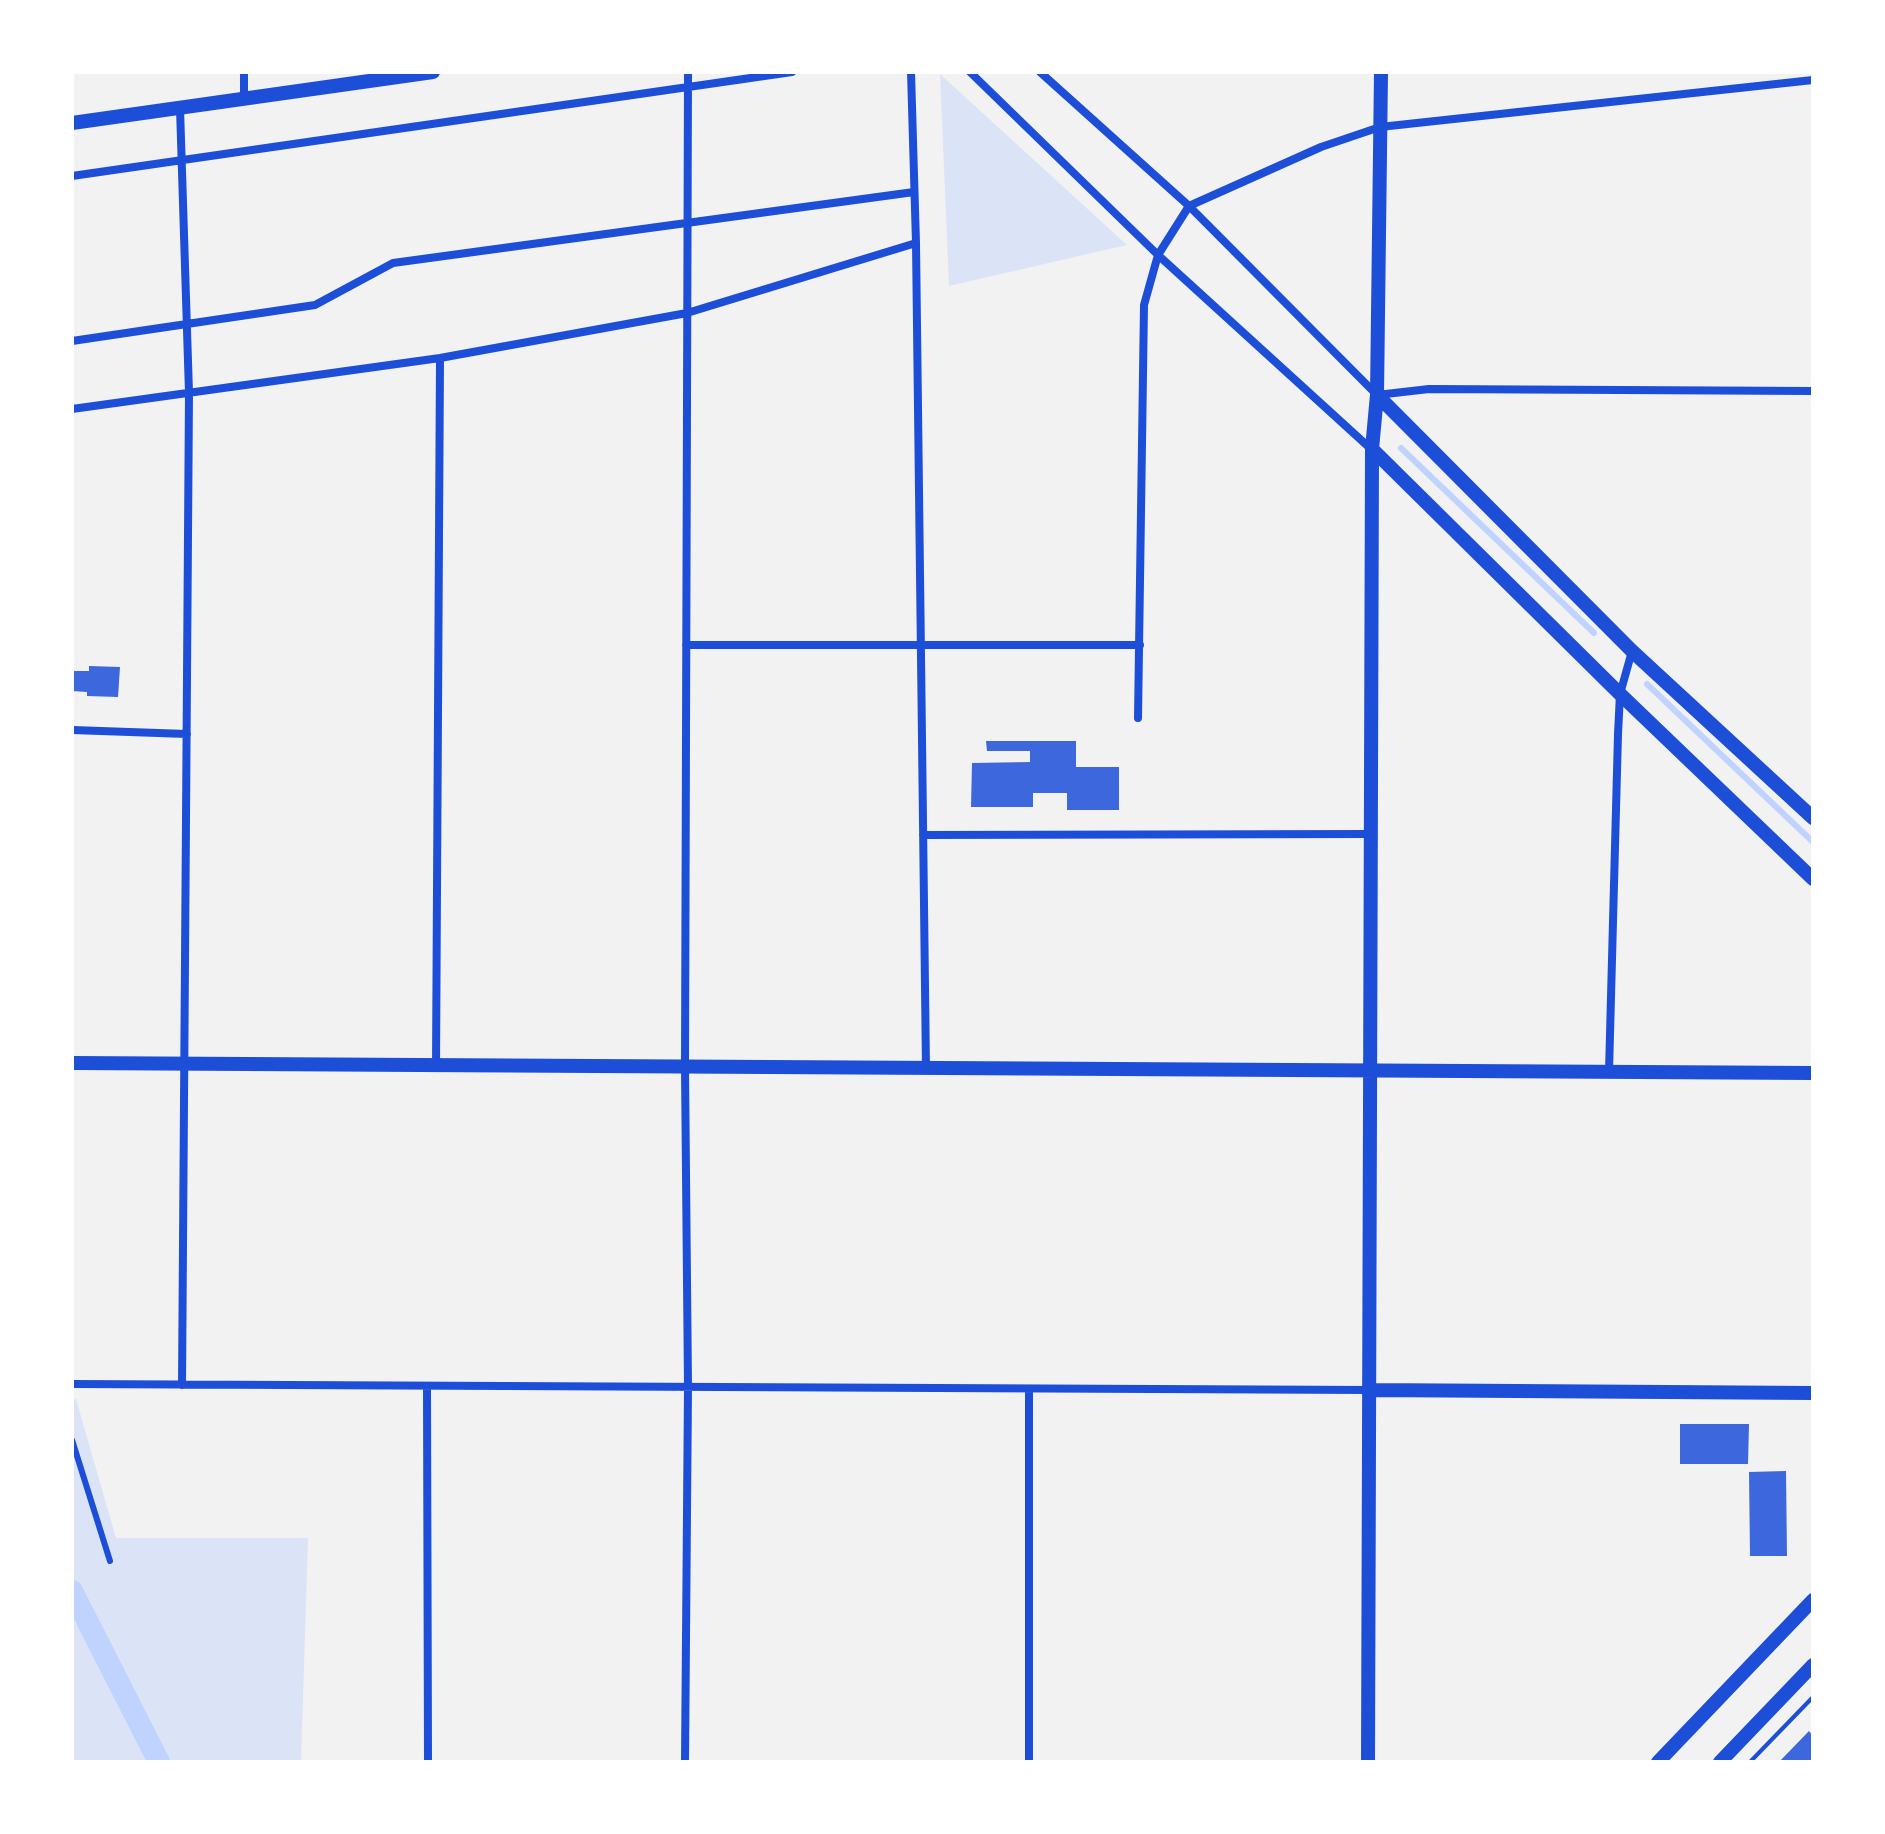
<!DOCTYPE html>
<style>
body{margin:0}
#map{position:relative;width:1885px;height:1834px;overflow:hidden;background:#f2f2f2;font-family:Cabin,sans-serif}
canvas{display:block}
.frame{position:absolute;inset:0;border:74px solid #fff;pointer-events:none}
</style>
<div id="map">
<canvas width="1885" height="1834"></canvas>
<div class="frame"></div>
</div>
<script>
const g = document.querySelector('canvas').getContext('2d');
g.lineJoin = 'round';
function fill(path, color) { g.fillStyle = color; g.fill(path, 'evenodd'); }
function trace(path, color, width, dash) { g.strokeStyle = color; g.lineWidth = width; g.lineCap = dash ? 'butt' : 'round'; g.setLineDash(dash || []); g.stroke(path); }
fill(new Path2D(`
 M940,74L1127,245L949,286Z
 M76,1399L116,1538H308L301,1762H72V1400Z`), '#dbe4f7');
trace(new Path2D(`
 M1401,448L1594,633
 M1647,684L1813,842`), '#bfd3fe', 6);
trace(new Path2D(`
 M72,1591L159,1762`), '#bfd3fe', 22);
fill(new Path2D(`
 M89,666L120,667L118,697L87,696V692L72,691V671H89Z
 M986,741H1076V767H1119V810H1067V793H1033V807H971L972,763L1030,762V751H987Z
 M1680,1424H1749L1748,1464H1680Z
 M1786,1471L1787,1556H1750L1749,1472Z
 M1809,1731L1813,1736V1759L1810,1762H1779Z`), '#3d67dc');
trace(new Path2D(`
 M1750,1762L1813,1697`), '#1d4ed8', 4);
trace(new Path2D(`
 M72,1440L110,1561`), '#1d4ed8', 6);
trace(new Path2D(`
 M244,72V99
 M911,72L916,243L926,1069
 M970,72L1158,255L1371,449
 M1040,72L1189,206L1377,395L1429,389L1813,391
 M180,108L189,393L182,1385
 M72,176L792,72
 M72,341L315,305L393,263L914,192
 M72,409L440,358L687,313L916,243
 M686,645H1140
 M1138,718L1144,305L1158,255L1189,206L1321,147L1380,127L1813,80
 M72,730L187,734
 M923,835L1371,834
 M436,1066L440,358
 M1609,1072L1618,734L1620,694L1632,651
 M72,1384L1369,1390
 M427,1386L428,1762
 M685,1762L688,1387L685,1068L688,72
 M1029,1762V1389`), '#1d4ed8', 8);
trace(new Path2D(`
 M72,123L433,72
 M1377,395L1632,651L1813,818
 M1372,449L1620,694L1813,879
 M72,1063L1813,1073
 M1369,1390L1813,1393
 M1368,1762L1372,449L1377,395L1381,72
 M1658,1762L1813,1600
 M1720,1762L1813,1665`), '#1d4ed8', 14);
</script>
